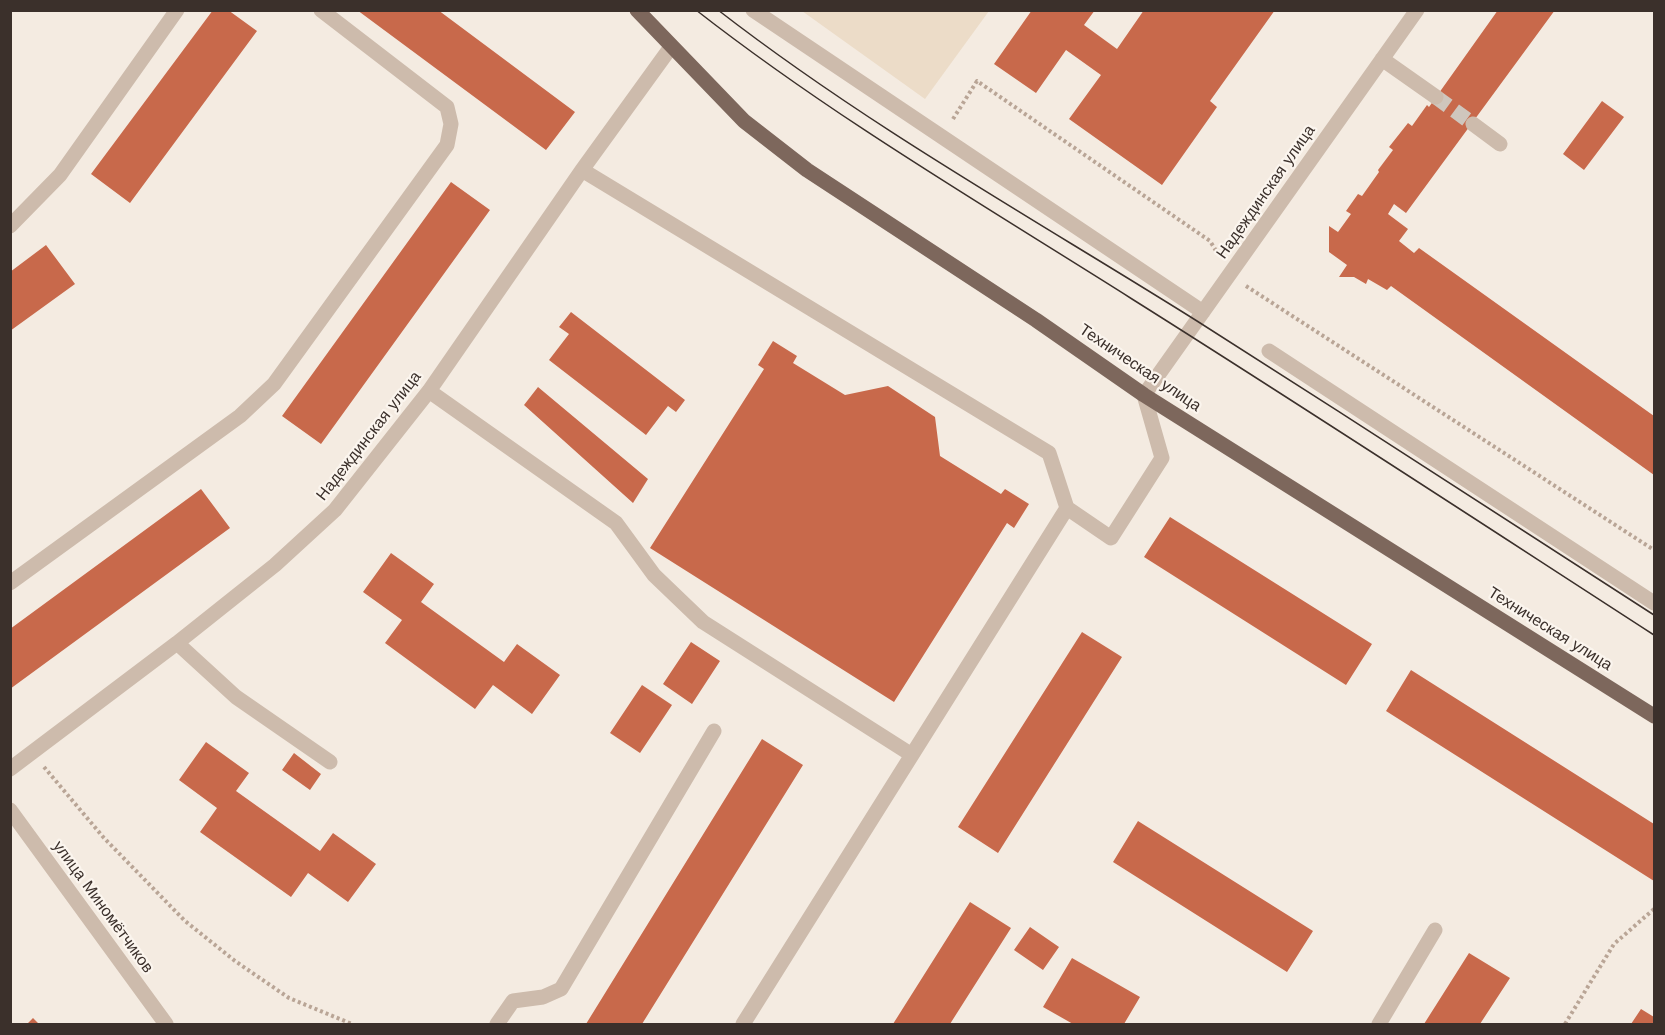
<!DOCTYPE html>
<meta charset="utf-8">
<style>
body{margin:0}
#map{position:relative;width:1665px;height:1035px;overflow:hidden;background:#f4ebe1;font-family:"Work Sans",sans-serif}
canvas{display:block}
.frame{position:absolute;inset:0;border:12px solid #3b302b;pointer-events:none}
</style>
<div id="map">
<canvas width="1665" height="1035"></canvas>
<div class="frame"></div>
</div>
<script>
const g = document.querySelector('canvas').getContext('2d');
g.lineJoin = 'round';
function fill(path, color) { g.fillStyle = color; g.fill(path, 'evenodd'); }
function trace(path, color, width, dash) { g.strokeStyle = color; g.lineWidth = width; g.lineCap = dash ? 'butt' : 'round'; g.setLineDash(dash || []); g.stroke(path); }
function label(font, color, halo, rows, align = 'center') {
  g.font = font + ' "Work Sans",sans-serif'; g.lineWidth = 4.5; g.setLineDash([]); g.textBaseline = 'middle'; g.strokeStyle = halo; g.fillStyle = color; for (const [text, x, y, turn = 0] of rows) {
    g.save(); g.translate(x, y); g.rotate((+turn || 0) * Math.PI / 180); g.textAlign = isNaN(turn) ? turn : align; if (halo) g.strokeText(text, 0, 0); g.fillText(text, 0, 0); g.restore();
  }
}
fill(new Path2D(`
 M802,11H989L925,99Z`), '#ecdcc8');
fill(new Path2D(`
 M213,10H228L257,31L130,203L91,174Z
 M357,10H438L575,112L546,150Z
 M1032,10H1095L1084,25L1117,49L1144,10H1275L1210,101L1217,107L1162,185L1069,119L1101,75L1066,50L1036,93L994,64Z
 M1498,10H1555L1406,213L1394,204L1388,214L1408,229L1399,241L1414,253L1419,248L1654,416V475L1391,286L1387,290L1368,279L1366,284L1354,277H1339L1347,265L1329,252V226L1338,232L1351,214L1346,211L1358,194L1362,196L1379,172L1378,170L1393,150L1389,147L1408,123L1412,126L1427,105L1429,107Z
 M1602,101L1624,117L1584,170L1563,154Z
 M451,182L490,210L321,444L282,416Z
 M46,245L75,284L10,331V272Z
 M571,312L685,400L676,412L668,406L646,435L549,360L569,334L559,327Z
 M773,341L797,356L793,363L845,395L888,386L935,417L940,456L1001,494L1005,489L1029,504L1014,528L1007,523L894,702L650,548L764,369L758,365Z
 M538,387L648,479L633,503L524,405Z
 M201,489L230,528L10,689V629Z
 M1170,517L1372,644L1346,685L1144,557Z
 M391,553L434,584L421,602L504,662L517,644L560,675L532,714L493,685L475,709L385,643L402,620L363,592Z
 M1082,632L1122,657L998,853L958,827Z
 M691,642L720,661L692,704L663,684Z
 M1411,670L1654,824V881L1386,711Z
 M642,685L672,705L640,753L610,733Z
 M762,739L803,765L642,1024H586Z
 M206,742L249,773L236,791L320,851L333,833L376,864L348,902L308,873L291,897L200,832L217,808L179,780Z
 M294,753L321,774L310,790L282,770Z
 M1138,821L1313,931L1287,972L1113,862Z
 M970,902L1011,928L950,1024H893Z
 M1030,927L1059,947L1043,970L1014,950Z
 M1469,953L1510,978L1480,1024H1424Z
 M1072,958L1140,997L1124,1024H1073L1043,1007Z
 M1641,1009L1654,1017V1024H1631Z
 M33,1018L39,1024H27Z`), '#c8694b');
trace(new Path2D(`
 M1436,97L1473,124`), '#cfc6bd', 15, [15, 8]);
trace(new Path2D(`
 M953,119L977,81L1210,241L1218,254
 M1246,286L1654,550
 M44,767L104,838L185,921L235,961L289,998L352,1024
 M1565,1024L1614,944L1654,909`), '#b9a596', 4, [3, 3]);
trace(new Path2D(`
 M753,10L1203,312
 M1382,59L1436,97
 M1473,124L1500,144
 M582,170L1049,453L1067,508L743,1024
 M10,226L60,175L177,10
 M1269,351L1654,603
 M429,391L616,523L654,575L703,622L912,755
 M1067,508L1111,538L1162,458L1144,395L1417,10
 M10,583L240,416L274,384L447,145L451,124L447,107L321,10
 M177,643L236,697L330,762
 M10,769L177,643L275,565L335,510L429,391L582,170L671,47
 M10,810L166,1024
 M497,1024L513,1001L543,997L561,989L714,731
 M1379,1024L1435,930`), '#cdbbac', 15);
trace(new Path2D(`
 M637,10L744,121L807,170L1036,320L1144,395L1654,716`), '#7d675c', 15);
trace(new Path2D(`
 M696,10C833,117 985,206 1132,299C1307,409 1481,523 1654,635
 M718,10C869,127 1036,220 1197,321C1350,418 1502,517 1654,615`), '#3b302b', 1.5);
label('16px', '#3b302b', '#fbf5ee', [
 ["Надеждинская улица",1266,192,-55],
 ["Техническая улица",1140,368,34],
 ["Надеждинская улица",369,436,-52],
 ["Техническая улица",1550,629,32],
 ["улица Миномётчиков",103,907,54]
]);
</script>
